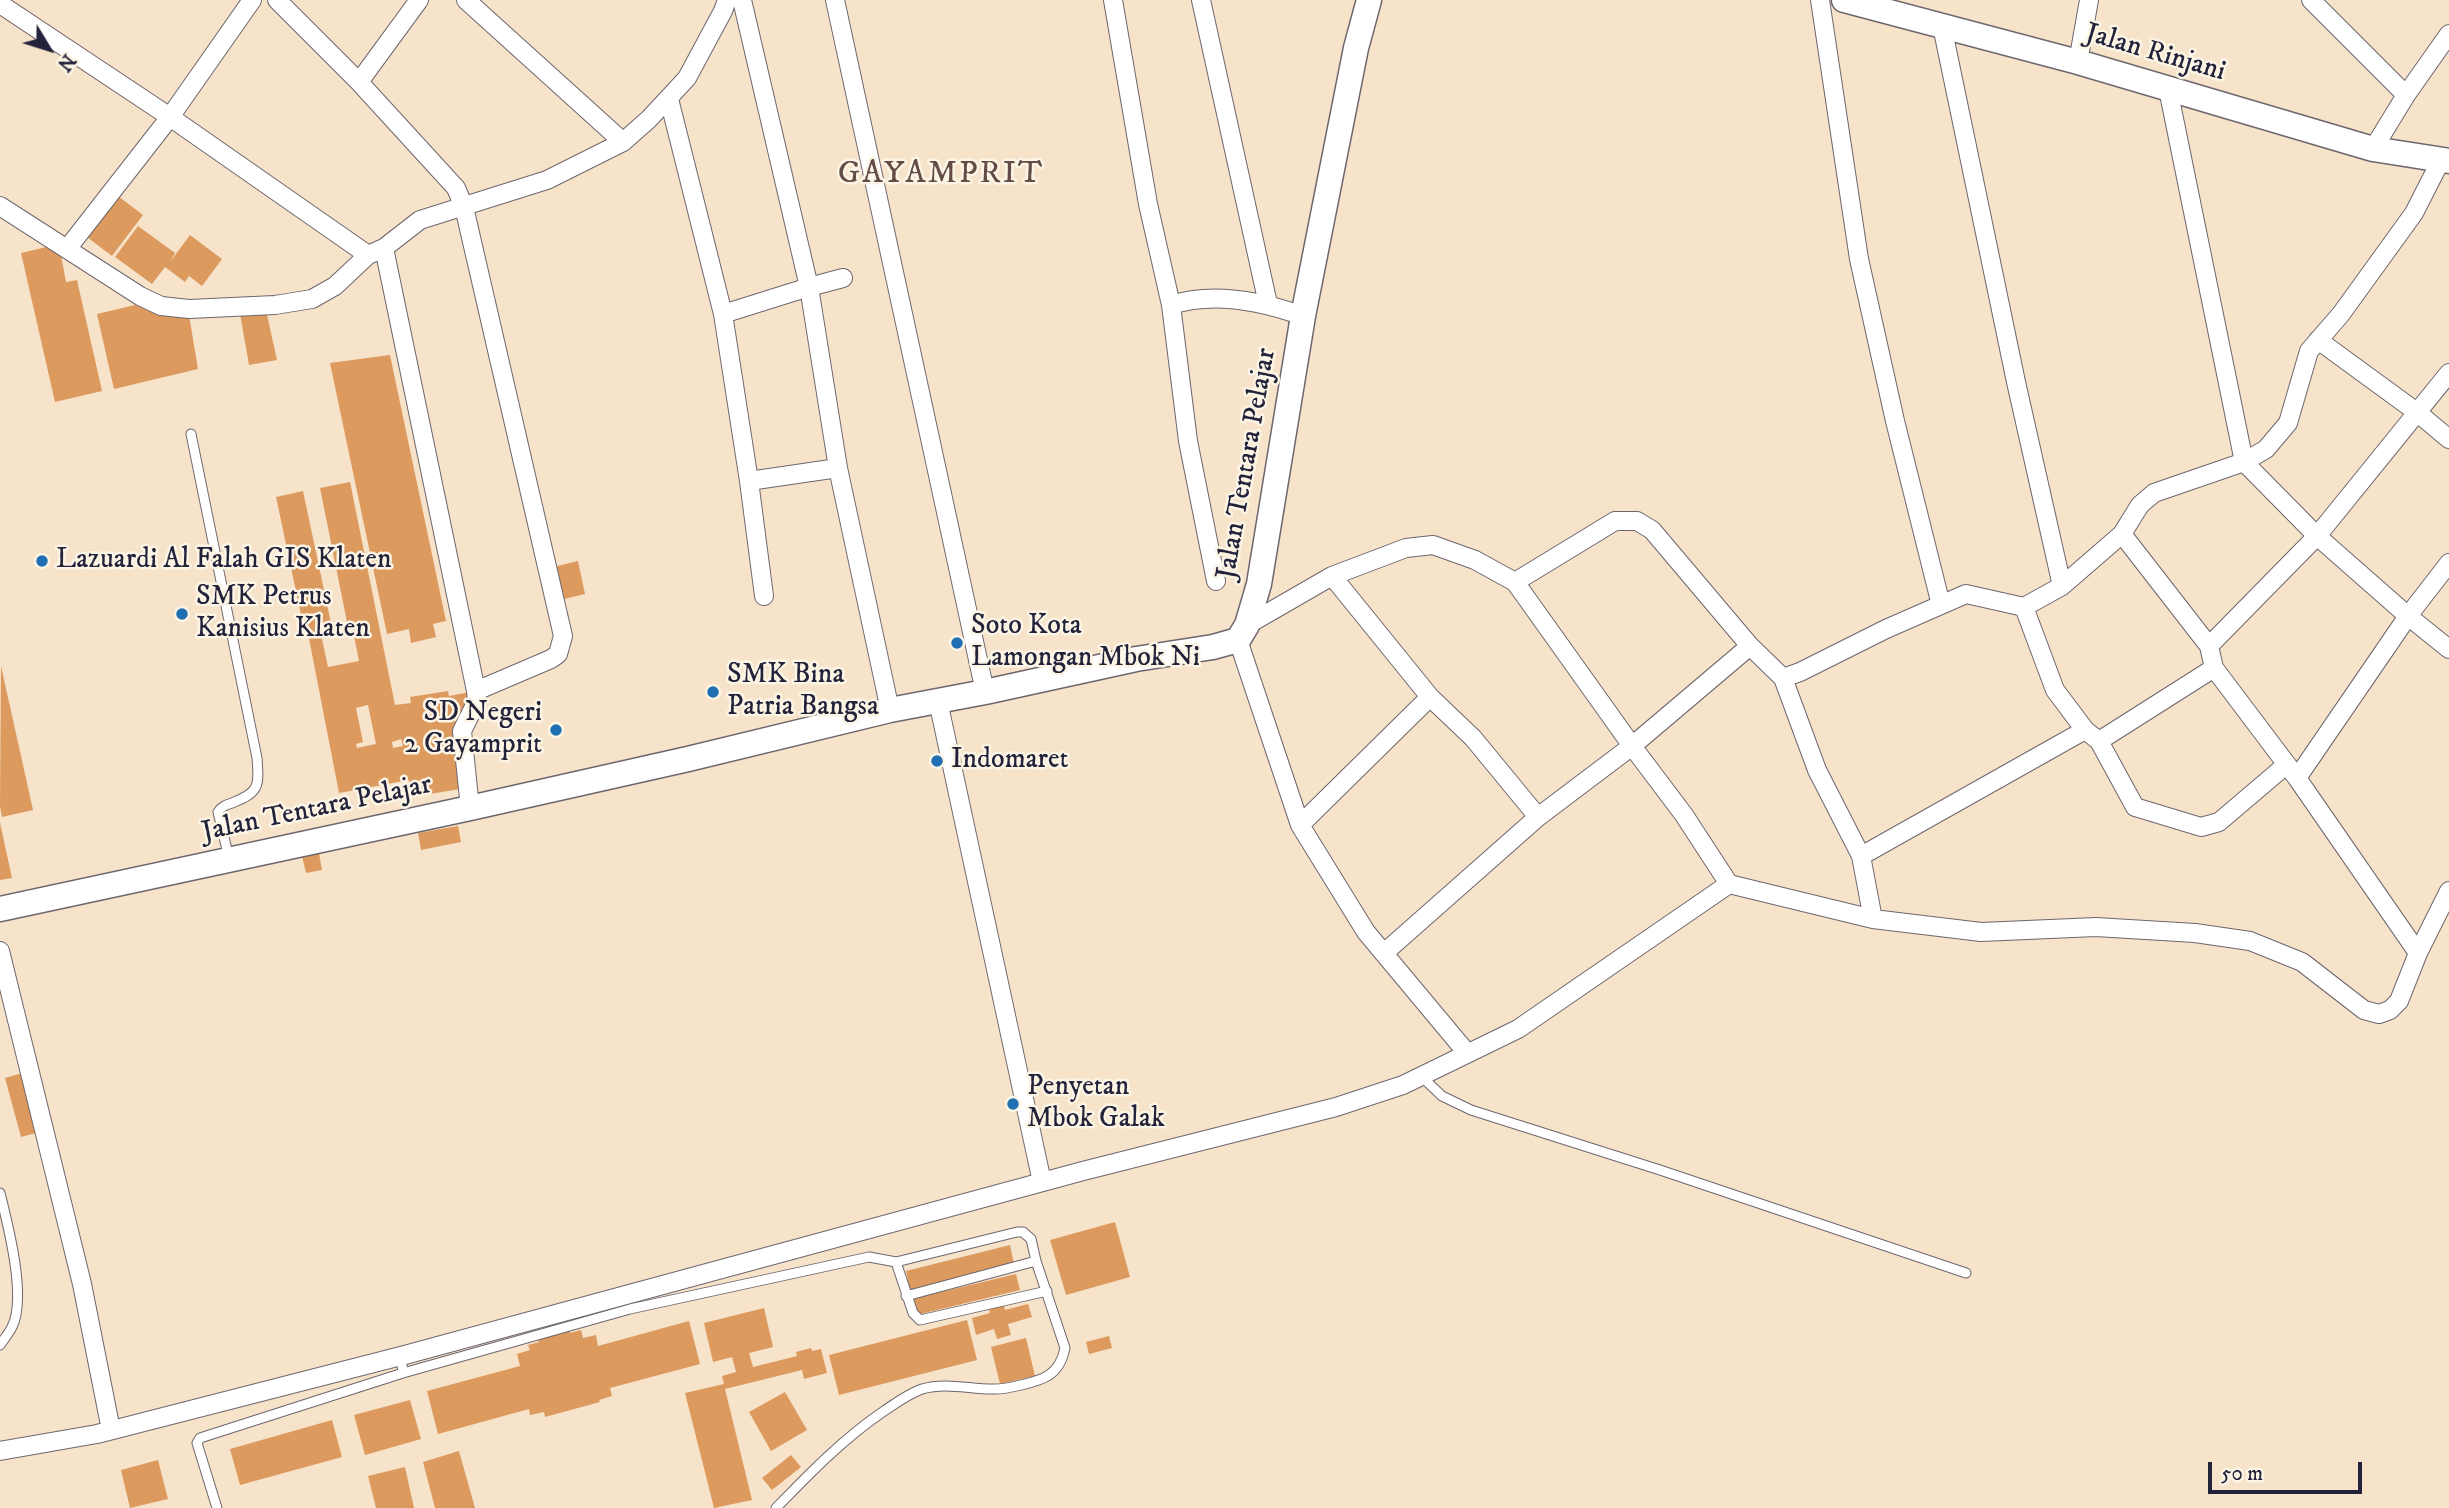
<!DOCTYPE html>
<style>
body{margin:0}
#map{position:relative;width:2449px;height:1508px;overflow:hidden;background:#f7e3ca;font-family:"IM FELL DW Pica",serif}
canvas{display:block}
.north{position:absolute;left:14px;top:14px;width:70px;height:70px;-webkit-text-stroke:5px #fcf5e5;paint-order:stroke;rotate:128deg;font-size:19px;font-weight:700;line-height:28px;text-align:center;color:#22223b}
.north::after{content:'';display:block;margin:auto;width:24px;height:32px;background:#22223b;clip-path:polygon(50% 0,100% 100%,50% 72%,0 100%)}
.scale{position:absolute;left:2208px;top:1462px;width:154px;height:32px;box-sizing:border-box;border:4px solid #22223b;border-top:0;padding-left:9px;font-size:21px;line-height:24px;white-space:nowrap;color:#22223b;-webkit-text-stroke:5px #fcf5e5;paint-order:stroke}
</style>
<div id="map">
<canvas width="2449" height="1508"></canvas>
<div class="north">N</div>
<div class="scale">50 m</div>
</div>
<script>
const g = document.querySelector('canvas').getContext('2d');
g.lineJoin = 'round';
function fill(path, color) { g.fillStyle = color; g.fill(path, 'evenodd'); }
function trace(path, color, width, dash) { g.strokeStyle = color; g.lineWidth = width; g.lineCap = dash ? 'butt' : 'round'; g.setLineDash(dash || []); g.stroke(path); }
function label(font, color, halo, rows, align = 'center') {
  g.font = font + ' "IM FELL DW Pica",serif'; g.lineWidth = 5; g.setLineDash([]); g.textBaseline = 'middle'; g.strokeStyle = halo; g.fillStyle = color; for (const [text, x, y, turn = 0] of rows) {
    g.save(); g.translate(x, y); g.rotate((+turn || 0) * Math.PI / 180); g.textAlign = isNaN(turn) ? turn : align; if (halo) g.strokeText(text, 0, 0); g.fillText(text, 0, 0); g.restore();
  }
}
fill(new Path2D(`
 M114,193L143,215L112,256L83,234Z
 M138,226L175,253L170,262L190,235L222,259L202,286L189,276L185,282L165,267L152,284L115,257Z
 M59,244L66,282L77,280L102,391L55,402L21,253Z
 M152,301L188,309L198,369L114,389L97,314Z
 M265,306L277,360L249,365L239,308Z
 M390,355L446,621L433,624L436,637L411,643L409,629L387,634L330,363Z
 M350,482L395,705L411,703L410,697L448,691L449,696L470,692L473,707L454,714L466,788L412,797L409,780L339,793L307,628L304,629L276,497L303,491L331,623L319,625L328,667L359,661L351,621L347,622L320,488ZM368,705L376,744L357,748L356,744L363,742L356,708ZM401,739L403,746L393,748L392,742Z
 M578,561L585,594L556,601L549,568Z
 M1,666L33,810L2,817L0,806Z
 M0,823L12,878L0,880Z
 M458,826L461,842L421,850L418,833Z
 M319,853L322,870L306,873L302,856Z
 M26,1072L43,1131L21,1137L5,1078Z
 M1115,1222L1130,1277L1066,1295L1050,1240Z
 M1010,1245L1014,1264L910,1290L906,1271Z
 M1016,1274L1020,1290L916,1315L912,1299Z
 M1028,1304L1032,1317L1008,1324L1011,1335L997,1339L994,1329L976,1335L972,1318L990,1313L989,1309L1004,1305L1005,1310Z
 M764,1308L773,1347L749,1353L753,1367L797,1356L796,1352L811,1348L812,1351L821,1349L827,1373L804,1379L802,1370L725,1389L752,1500L714,1508L685,1393L724,1384L722,1376L736,1372L732,1357L713,1362L704,1323Z
 M967,1320L977,1360L839,1395L829,1355Z
 M689,1321L700,1364L610,1388L612,1396L599,1400L600,1402L545,1417L544,1412L530,1415L529,1409L438,1434L427,1391L520,1366L517,1354L530,1350L528,1345L539,1342L537,1337L569,1328L570,1333L581,1330L583,1338L596,1335L598,1346Z
 M1109,1336L1112,1348L1089,1354L1086,1342Z
 M1026,1338L1035,1376L1000,1384L991,1347Z
 M785,1392L807,1430L771,1451L749,1412Z
 M410,1400L421,1439L365,1455L354,1415Z
 M332,1420L342,1457L240,1485L230,1449Z
 M459,1451L475,1508H435L423,1462Z
 M791,1455L801,1467L772,1490L762,1478Z
 M158,1460L168,1499L130,1508L121,1470Z
 M405,1467L414,1508H376L368,1476Z`), '#dc9a5f');
const service = new Path2D(`
 M191,434L257,758C259,786 260,792 232,803C226,805 222,806 218,812L229,858
 M1422,1077L1442,1096L1471,1110L1660,1170L1966,1273
 M0,1193C8,1225 27,1298 12,1327C9,1333 4,1339 0,1345
 M896,1262L1017,1232H1023L1031,1239L1036,1261
 M403,1373L630,1309L869,1257L896,1262L913,1313L920,1320L1047,1291
 M217,1508L197,1443L200,1438L403,1373L401,1356
 M776,1508C810,1473 844,1438 884,1411C896,1403 908,1394 922,1389C945,1382 969,1389 992,1389C1004,1390 1039,1382 1049,1375C1058,1369 1063,1358 1065,1348L1036,1261L906,1296`);
const minor = new Path2D(`
 M277,0L359,82L456,188L464,207L563,636L558,654L551,659L476,691
 M466,0L623,142
 M742,0L809,287L838,468L890,710
 M835,0L985,692
 M1113,0L1148,204L1171,305L1188,441L1216,581
 M1201,0L1268,304
 M1820,0L1859,259L1895,421L1941,605
 M2311,0L2406,95
 M0,4L170,117L252,0
 M1942,26L2016,382L2062,586
 M2078,62L2089,0
 M359,82L419,0
 M2168,89L2244,462L2317,536L2408,616L2449,649
 M669,99L723,314L749,481L764,596
 M2373,149L2406,95L2449,34
 M0,206L140,296L161,306L189,309L275,305L312,299L335,286L368,255L384,248L420,220L547,180L623,142L649,119L687,78L723,11L727,0
 M384,248L476,691L477,701L462,731L470,808
 M67,249L170,117L368,255
 M1171,305C1214,291 1261,301 1303,316
 M723,314L809,287L843,278
 M2318,340L2418,413L2449,439
 M749,481L838,468
 M2122,534L2209,646L2214,668L2297,778L2418,953
 M1332,576L1430,697L1473,738L1538,817
 M1515,582L1632,746L1684,815L1729,884
 M2024,607L2055,690L2085,730L2099,741L2135,807L2201,827L2219,822L2286,765
 M1247,625L1332,576L1406,548L1433,545L1475,560L1515,582L1615,521H1637L1652,530L1750,646L1783,678L1800,672L1886,629L1966,594L2024,607L2062,586L2122,534L2140,505L2154,493L2244,462L2266,449L2288,423L2309,351L2341,314L2414,213L2441,160
 M1238,640L1300,825L1366,932L1467,1053
 M2209,646L2317,536L2449,373
 M1783,678L1817,770L1861,856L1873,919
 M938,701L1042,1182
 M2099,741L2214,668
 M2297,778L2408,616L2449,563
 M1300,825L1430,697
 M1861,856L2085,730
 M0,951L82,1284L111,1430
 M1384,953L1538,817L1632,746L1750,646
 M0,1451L97,1434L401,1356L1083,1171L1336,1107L1403,1085L1518,1029L1729,884L1873,919L1981,932L2096,927L2195,933L2250,941L2302,962L2364,1010L2379,1014L2390,1010L2399,1001L2418,953L2449,891`);
const secondary = new Path2D(`
 M1844,0L2078,62L2373,149L2449,161
 M0,909L470,808L688,759L890,710L985,692L1136,659L1213,647L1238,640L1247,625L1259,584L1303,316L1356,48L1369,0`);
trace(service, '#6d666d', 11);
trace(minor, '#6d666d', 20);
trace(secondary, '#6d666d', 27);
trace(service, '#fff', 9);
trace(minor, '#fff', 18);
trace(secondary, '#fff', 24);
for (const [x, y, r, color] of [
 [42,561,7,"#1f6fb2"],
 [182,614,7,"#1f6fb2"],
 [957,643,7,"#1f6fb2"],
 [713,692,7,"#1f6fb2"],
 [556,730,7,"#1f6fb2"],
 [937,761,7,"#1f6fb2"],
 [1013,1104,7,"#1f6fb2"]
]) { const dot = new Path2D(); dot.arc(x, y, r, 0, 2 * Math.PI); g.fillStyle = color; g.fill(dot); trace(dot, '#fcf5e5', 2.5); }
label('28px', '#22223b', '#fcf5e5', [
 ["Jalan Rinjani",2155,54,16],
 ["Jalan Tentara Pelajar",1248,464,-80],
 ["Jalan Tentara Pelajar",317,810,-12]
]);
label('28px', '#22223b', '#fcf5e5', [
 ["Lazuardi Al Falah GIS Klaten",56,561],
 ["SMK Petrus",196,598],
 ["Kanisius Klaten",196,630],
 ["Soto Kota",971,627],
 ["Lamongan Mbok Ni",971,659],
 ["SMK Bina",727,676],
 ["Patria Bangsa",727,708],
 ["SD Negeri",542,714,"right"],
 ["2 Gayamprit",542,746,"right"],
 ["Indomaret",951,761],
 ["Penyetan",1027,1088],
 ["Mbok Galak",1027,1120]
], 'left');
g.letterSpacing = '2px';
label('32px', '#634c48', '#fcf5e5', [
 ["GAYAMPRIT",941,175]
]);
g.letterSpacing = '0px';
</script>
